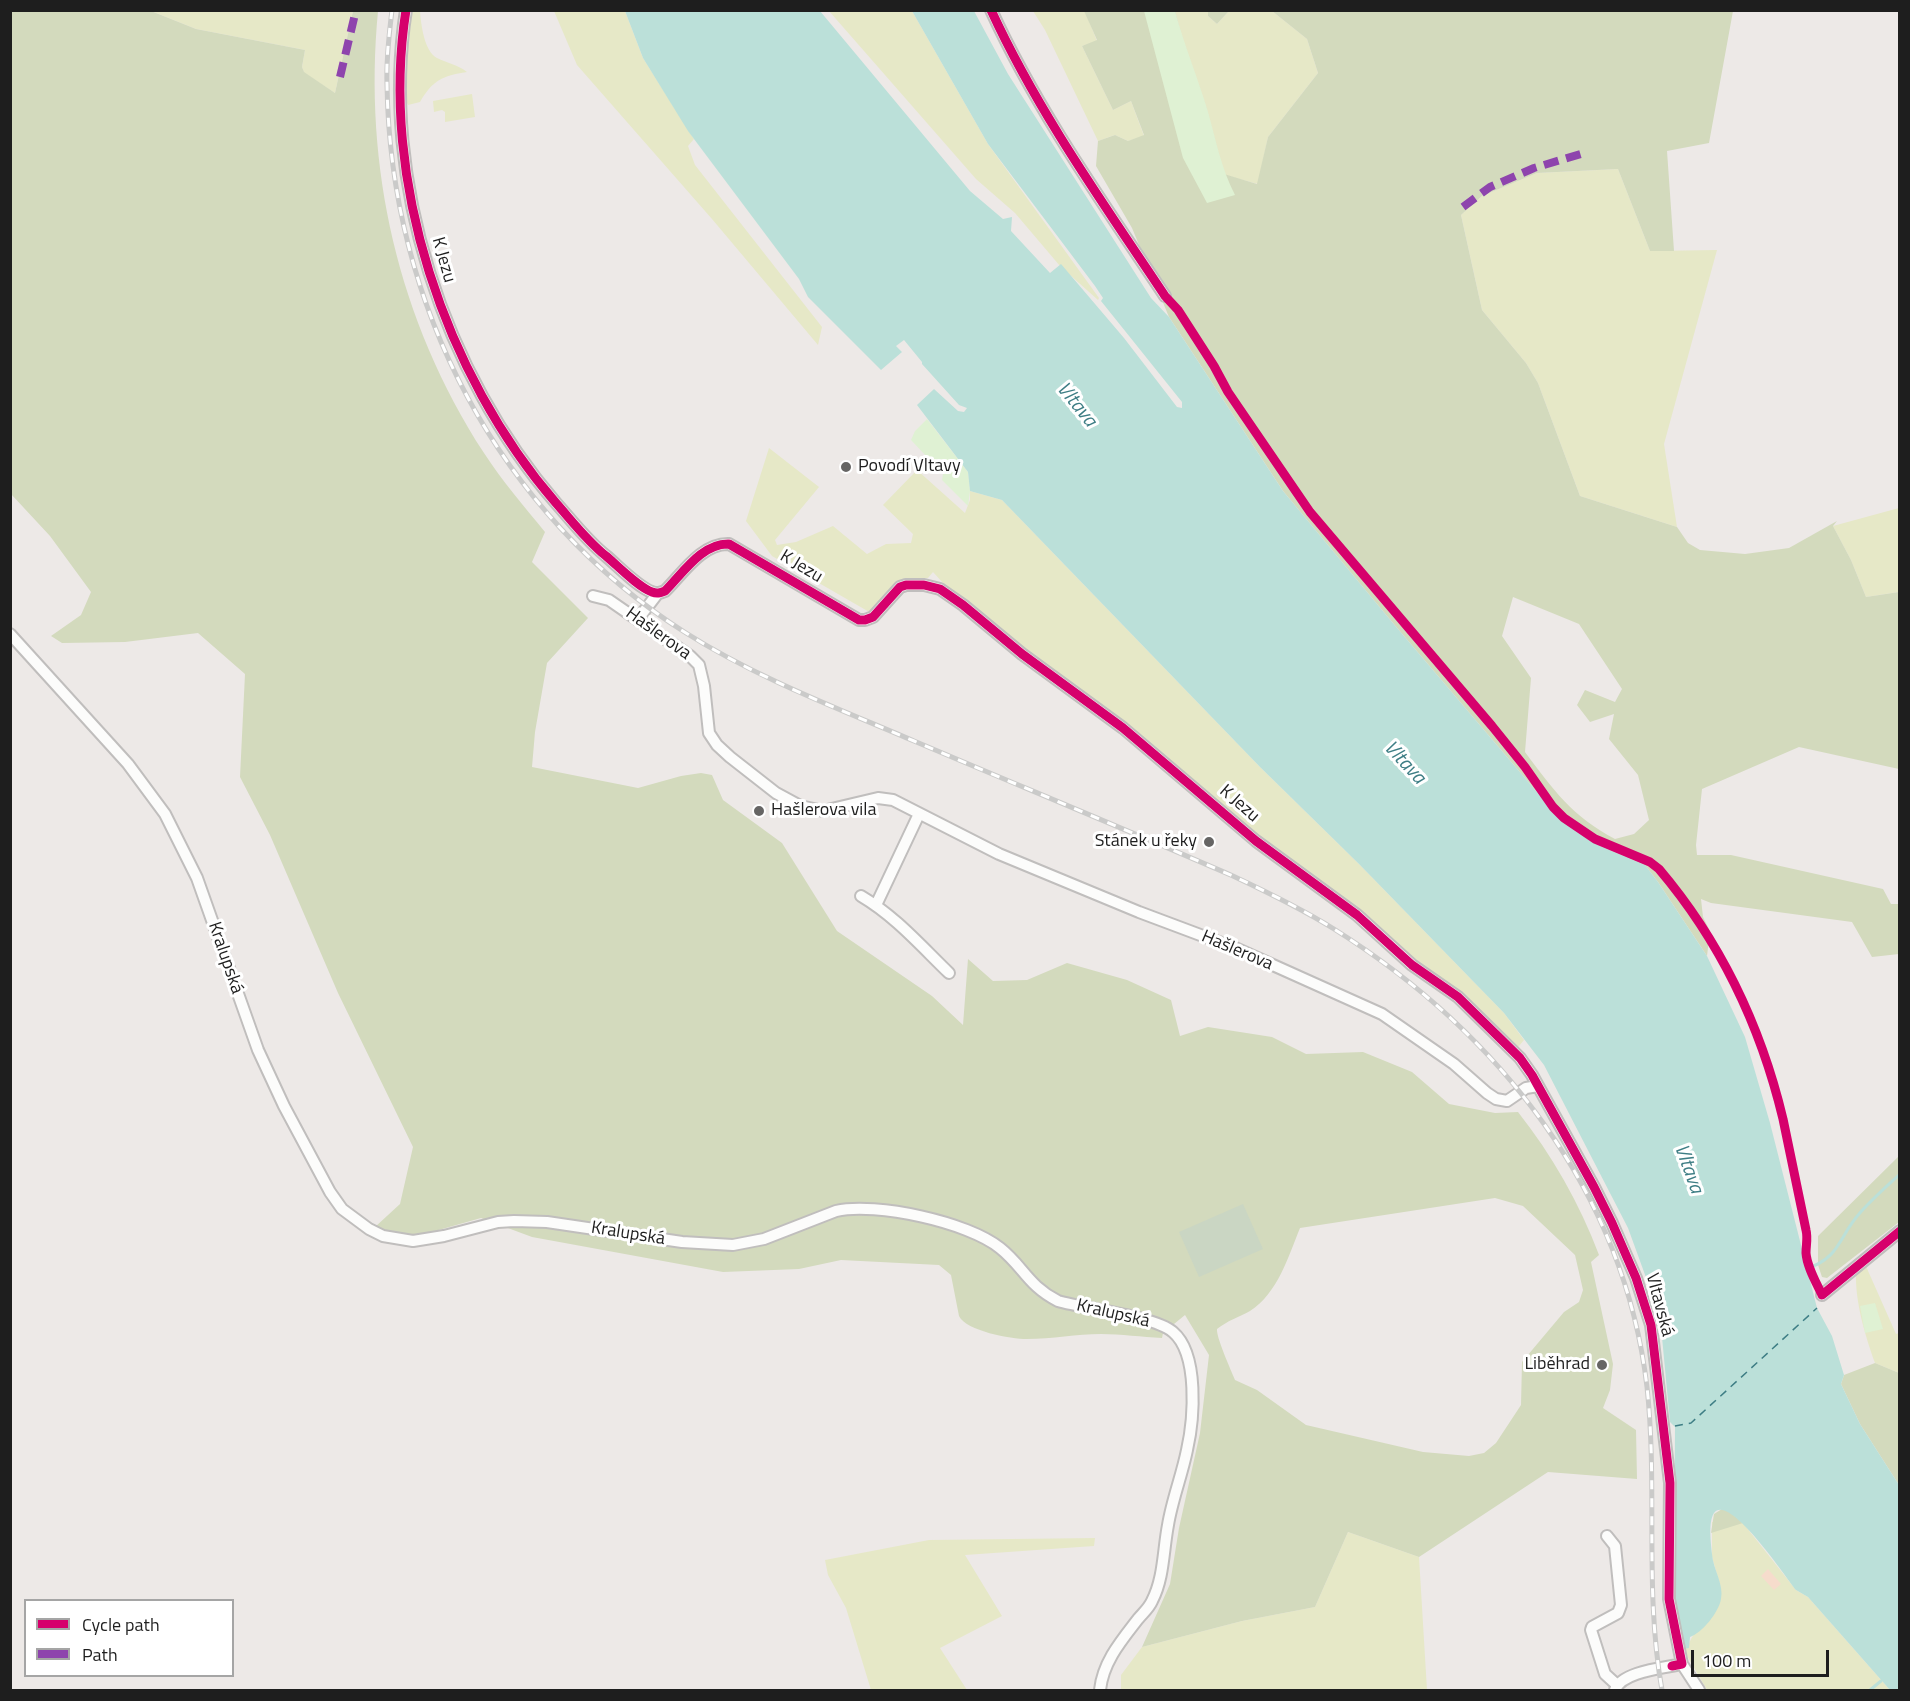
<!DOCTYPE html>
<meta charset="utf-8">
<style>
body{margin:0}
#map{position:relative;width:1910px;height:1701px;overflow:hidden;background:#ede9e7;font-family:"Titillium Web",sans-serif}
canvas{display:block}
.frame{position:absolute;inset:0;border:12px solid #1e1e1e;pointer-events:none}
.legend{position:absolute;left:24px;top:1599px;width:210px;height:78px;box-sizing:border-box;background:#fff;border:2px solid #a5a5a5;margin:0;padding:8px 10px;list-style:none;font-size:18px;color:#1e1e1e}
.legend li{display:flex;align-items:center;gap:12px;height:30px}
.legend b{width:30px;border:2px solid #a5a5a5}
.scale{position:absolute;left:1691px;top:1650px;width:138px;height:27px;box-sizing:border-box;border:3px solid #1e1e1e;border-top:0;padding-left:8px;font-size:18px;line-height:21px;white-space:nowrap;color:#1e1e1e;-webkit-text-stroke:4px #fff;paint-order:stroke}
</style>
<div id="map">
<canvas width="1910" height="1701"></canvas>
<div class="frame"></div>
<ul class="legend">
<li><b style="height:8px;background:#d6006c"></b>Cycle path</li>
<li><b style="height:8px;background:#8e44ad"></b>Path</li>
</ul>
<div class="scale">100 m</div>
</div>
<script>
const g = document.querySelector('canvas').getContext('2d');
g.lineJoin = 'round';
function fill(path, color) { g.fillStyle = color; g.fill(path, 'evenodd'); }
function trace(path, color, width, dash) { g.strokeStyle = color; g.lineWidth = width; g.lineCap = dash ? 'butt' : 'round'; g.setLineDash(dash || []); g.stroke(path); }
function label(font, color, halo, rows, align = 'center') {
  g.font = font + ' "Titillium Web",sans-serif'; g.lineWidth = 6; g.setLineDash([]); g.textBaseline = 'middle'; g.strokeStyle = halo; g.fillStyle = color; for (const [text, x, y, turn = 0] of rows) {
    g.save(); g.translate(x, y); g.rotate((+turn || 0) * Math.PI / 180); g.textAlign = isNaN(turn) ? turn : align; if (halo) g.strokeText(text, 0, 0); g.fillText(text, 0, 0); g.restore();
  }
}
fill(new Path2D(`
 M151,11H353L335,93L304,73L302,67L305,50L196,29Z
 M410,11H420C421,24 424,51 437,58C447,63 458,65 467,72C442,76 433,80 420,102L408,105C396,83 407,35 410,11Z
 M554,11H625L643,58L694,139L688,146L695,165L822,327L818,345L712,219L577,65Z
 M829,11H912L988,144L1099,298L1098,300L1060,266L1015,213L976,179Z
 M1033,11H1085L1097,41L1082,46L1113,110L1131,101L1144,136L1128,141L1115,135L1098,141L1045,30Z
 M1175,11H1208V16L1217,24L1229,11H1272L1307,39L1318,73L1268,137L1258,184L1224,175L1207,110L1182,37Z
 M472,94L475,117L445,122V112L442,110L434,112L433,101Z
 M1618,169L1650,251L1717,250L1664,444L1677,527L1580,496L1538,383L1526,363L1482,310L1461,215L1482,196L1537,173Z
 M769,448L819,487L775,540L777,545L796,542L833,526L867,554L886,544L911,543L913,534L883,505L917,470L965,513L970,500V491L1002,500L1260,767L1360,865L1504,1013L1524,1040L1514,1052L1458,997L963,605L933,572L928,578L902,579L871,613L772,556L746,521Z
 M1899,508V592L1866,597L1851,560L1833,526Z
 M1865,1264L1896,1334L1899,1333V1373L1875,1363C1865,1335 1855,1302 1856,1272Z
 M1712,1522L1743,1523L1796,1590L1808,1597L1890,1690H1707L1683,1649L1689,1643L1720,1585L1712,1557Z
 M1348,1532L1419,1557L1427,1690H1121V1675L1142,1647L1242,1621L1315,1607Z
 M1095,1538L1094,1546L965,1555L1002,1616L940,1648L967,1690H871L846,1608L828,1575L825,1560L929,1540Z`), '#e6e8c7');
fill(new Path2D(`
 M11,11H151L196,29L305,50L302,67L304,72L335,93L353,11H378C363,167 398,320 484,453C502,481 524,506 545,532L532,562L588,618L547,663L535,732L532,767L638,788L681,776L701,773L712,775L723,800L782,843L837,931L932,996L963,1025L968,959L993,981L1027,980L1067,963L1127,980L1171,1000L1180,1036L1208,1027L1272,1037L1306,1054L1363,1052L1412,1072L1449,1104L1495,1113L1518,1112C1552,1155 1580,1204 1599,1255L1591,1262L1613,1364L1610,1390L1603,1408L1636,1430L1637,1479L1548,1472L1419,1557L1348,1532L1315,1607L1242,1621L1142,1647L1170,1584L1179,1528L1200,1433L1209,1355L1185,1315L1163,1333L1162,1338C1142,1337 1121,1334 1101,1334C1077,1334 1052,1339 1027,1339C1011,1339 966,1331 959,1316L951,1275L939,1265L841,1260L799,1269L723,1272L532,1237L481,1218L407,1239L375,1227L400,1204L413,1147L338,993L270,835L240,777L245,674L198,633L125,642L62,643L51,636L81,615L91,592L50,536L11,494ZM1495,1198L1523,1206L1575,1255L1583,1290L1579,1302L1564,1312L1522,1362L1521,1405L1496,1443L1484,1453L1469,1456L1423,1452L1306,1425L1257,1390L1235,1380C1231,1370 1216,1337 1217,1329C1227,1321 1239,1317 1250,1311C1278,1293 1288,1257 1300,1228Z
 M1084,11H1175L1182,37L1207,110L1224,174L1257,184L1268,137L1318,73L1307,39L1272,11H1733L1709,143L1667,151L1674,251H1650L1618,169L1537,173L1482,196L1461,215L1482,310L1526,363L1538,383L1580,496L1677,527L1688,543L1700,550L1745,554L1789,548L1837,521L1833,526L1851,560L1866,597L1899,592V769L1799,747L1702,789L1696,845L1697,855H1731L1883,889L1891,904H1899V954L1872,957L1852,922L1711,903L1701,899L1703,917L1710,931L1707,956L1658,882L1645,865L1600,846L1559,818L1392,622L1283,491L1169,317L1132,228L1096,166L1098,141L1115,135L1128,141L1144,135L1131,101L1113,110L1082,46L1097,40ZM1513,597L1579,624L1622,689L1615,702L1585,690L1577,705L1590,722L1614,714L1609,739L1638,775L1649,820L1634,834L1615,839C1572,816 1554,791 1525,752L1531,678L1502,636Z
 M1208,11V10L1229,11L1217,24L1208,16Z
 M1899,1156V1222L1827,1278L1822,1277L1818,1265V1236Z
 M1875,1363L1899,1373V1485L1860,1424L1841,1384L1844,1375Z
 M1722,1509L1728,1510L1743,1523L1711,1533L1714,1514Z`), '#d3dabd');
fill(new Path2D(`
 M1768,1569L1781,1584L1774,1590L1761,1576Z`), '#f6dccc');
fill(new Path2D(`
 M1243,1204L1263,1249L1199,1277L1179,1232Z`), '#cad6c3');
fill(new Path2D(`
 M1144,11H1175C1184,45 1198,78 1208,112C1216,140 1221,168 1235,195L1207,203L1183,158Z
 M927,419L968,472L970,491L968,506L942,480L943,474L911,440L915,431Z
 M1875,1303L1883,1329L1865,1333L1860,1306Z`), '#dff1d3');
fill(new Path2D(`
 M625,11H820L970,191L1003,219L1012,217L1011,231L1050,273L1061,264L1124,338L1177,407L1182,408V402L1101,301L1103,298L1095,286L988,144L912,11H974L1008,74L1151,298L1169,317L1283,491L1392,622L1559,818L1600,846L1645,865L1658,882L1707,956L1745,1037L1770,1123L1817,1308L1832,1336L1844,1375L1841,1384L1860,1424L1899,1485V1690H1890L1808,1597L1796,1590C1787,1579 1729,1492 1714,1513C1708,1522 1711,1543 1712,1554C1713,1569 1724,1584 1721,1599C1719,1612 1702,1633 1690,1637L1689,1648L1683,1649L1674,1591L1675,1427L1670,1422L1660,1316L1628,1228L1544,1065L1504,1013L1360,865L1260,767L1002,500L970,491L968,472L917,405L934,389L958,411L964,412L967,408L959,405L922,364V362L904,340L896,346L902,352L881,370L808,297L799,279L688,131L643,58Z`), '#bbe0d9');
trace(new Path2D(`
 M1805,1269C1840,1259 1839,1236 1859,1214C1871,1200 1886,1187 1900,1174
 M1870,1690L1881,1681`), '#bbe0d9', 3);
trace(new Path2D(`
 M1675,1426L1691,1423L1817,1308`), '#3e7e85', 1.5, [8, 6]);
const minor = new Path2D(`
 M406,10C379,180 445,375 556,503C572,521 587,541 606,556C618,566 638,587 652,592C657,594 660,593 665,591C683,573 702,543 729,544L859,620H865L873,617L900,587L906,585H924L940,589L963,605L1022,654L1123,728L1256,841L1357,915L1412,965L1458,997L1520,1058L1532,1075L1594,1187L1612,1223L1636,1278L1651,1325L1670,1483L1669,1599L1682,1664L1699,1690
 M991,10C1038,112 1103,203 1165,296
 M593,596L609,600L690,656L699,665L704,686L709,733L717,745L730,757L776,793L800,806L823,811L878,798L893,800L999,854L1139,912L1235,948L1382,1014L1454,1064L1487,1093L1496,1099L1507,1101L1526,1088L1538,1086
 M638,619L658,593
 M10,634L128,764L165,814L197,878L258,1050L284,1106L330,1192L342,1209L369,1229L383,1236L413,1241L444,1236L498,1222L514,1221L547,1222L682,1242L733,1245L764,1239L836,1211C876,1202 968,1222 1000,1248C1023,1266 1028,1286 1058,1301C1085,1309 1155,1316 1173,1332C1199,1354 1194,1419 1187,1450C1182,1475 1172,1500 1168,1525C1163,1551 1164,1578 1152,1601C1149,1608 1143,1613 1138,1619C1121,1641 1103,1662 1100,1690
 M861,896C895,916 921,946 949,973
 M876,905L919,814
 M1822,1295L1900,1231
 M1607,1536L1615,1546L1621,1605L1618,1613L1592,1627L1591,1630L1605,1674L1617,1685
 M1615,1690C1622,1671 1665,1668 1682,1664`);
trace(minor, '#c0bebd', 14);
trace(minor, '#fcfcfb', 10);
const rail = new Path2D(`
 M392,10C389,35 386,59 387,84C390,304 498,514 686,633C757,678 837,708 914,741C1020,786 1127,830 1233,876C1267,892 1302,909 1334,929C1498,1032 1624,1191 1647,1387C1658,1488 1644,1590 1662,1690`);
trace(rail, '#cacac9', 5);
trace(rail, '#fff', 3, [9]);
trace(new Path2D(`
 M340,77L356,10
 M1463,207L1490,187L1534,168L1584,153`), '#8e44ad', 8, [15, 8]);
trace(new Path2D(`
 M406,10C379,180 445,375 556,503C572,521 587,541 606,556C618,566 638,587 652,592C657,594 660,593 665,591C683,573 702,543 729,544L859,620H865L873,617L900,587L906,585H924L940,589L963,605L1022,654L1123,728L1256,841L1357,915L1412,965L1458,997L1520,1058L1532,1075L1594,1187L1612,1223L1636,1278L1651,1325L1670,1483L1669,1599L1682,1664L1672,1666
 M991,10C1038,112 1103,203 1165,296L1178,310L1214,366L1228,392L1310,512L1492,726L1525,767L1553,807L1564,818L1595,839L1650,862L1659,869C1720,941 1761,1027 1783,1119C1791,1156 1798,1193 1806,1230C1808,1238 1806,1245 1806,1253C1807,1267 1816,1282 1822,1295L1900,1231`), '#d6006c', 9);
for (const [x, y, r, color] of [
 [846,467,6,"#666564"],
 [759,811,6,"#666564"],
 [1209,842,6,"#666564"],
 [1602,1365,6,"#666564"]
]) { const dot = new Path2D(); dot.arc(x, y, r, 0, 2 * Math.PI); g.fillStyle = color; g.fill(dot); trace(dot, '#fff', 2); }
label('18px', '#1e1e1e', '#fff', [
 ["K Jezu",443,260,74],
 ["K Jezu",801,567,31],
 ["Hašlerova",658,634,36],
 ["K Jezu",1239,804,41],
 ["Hašlerova",1237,951,23],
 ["Kralupská",225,958,71],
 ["Kralupská",628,1234,9],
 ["Vltavská",1659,1305,75],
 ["Kralupská",1113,1314,13]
]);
label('18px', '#1e1e1e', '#fff', [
 ["Povodí Vltavy",858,467],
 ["Hašlerova vila",771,811],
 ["Stánek u řeky",1197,842,"right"],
 ["Liběhrad",1590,1365,"right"]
], 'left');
label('italic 20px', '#3e7e85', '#fff', [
 ["Vltava",1076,405,51],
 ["Vltava",1404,763,47],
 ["Vltava",1688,1169,70]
]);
</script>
